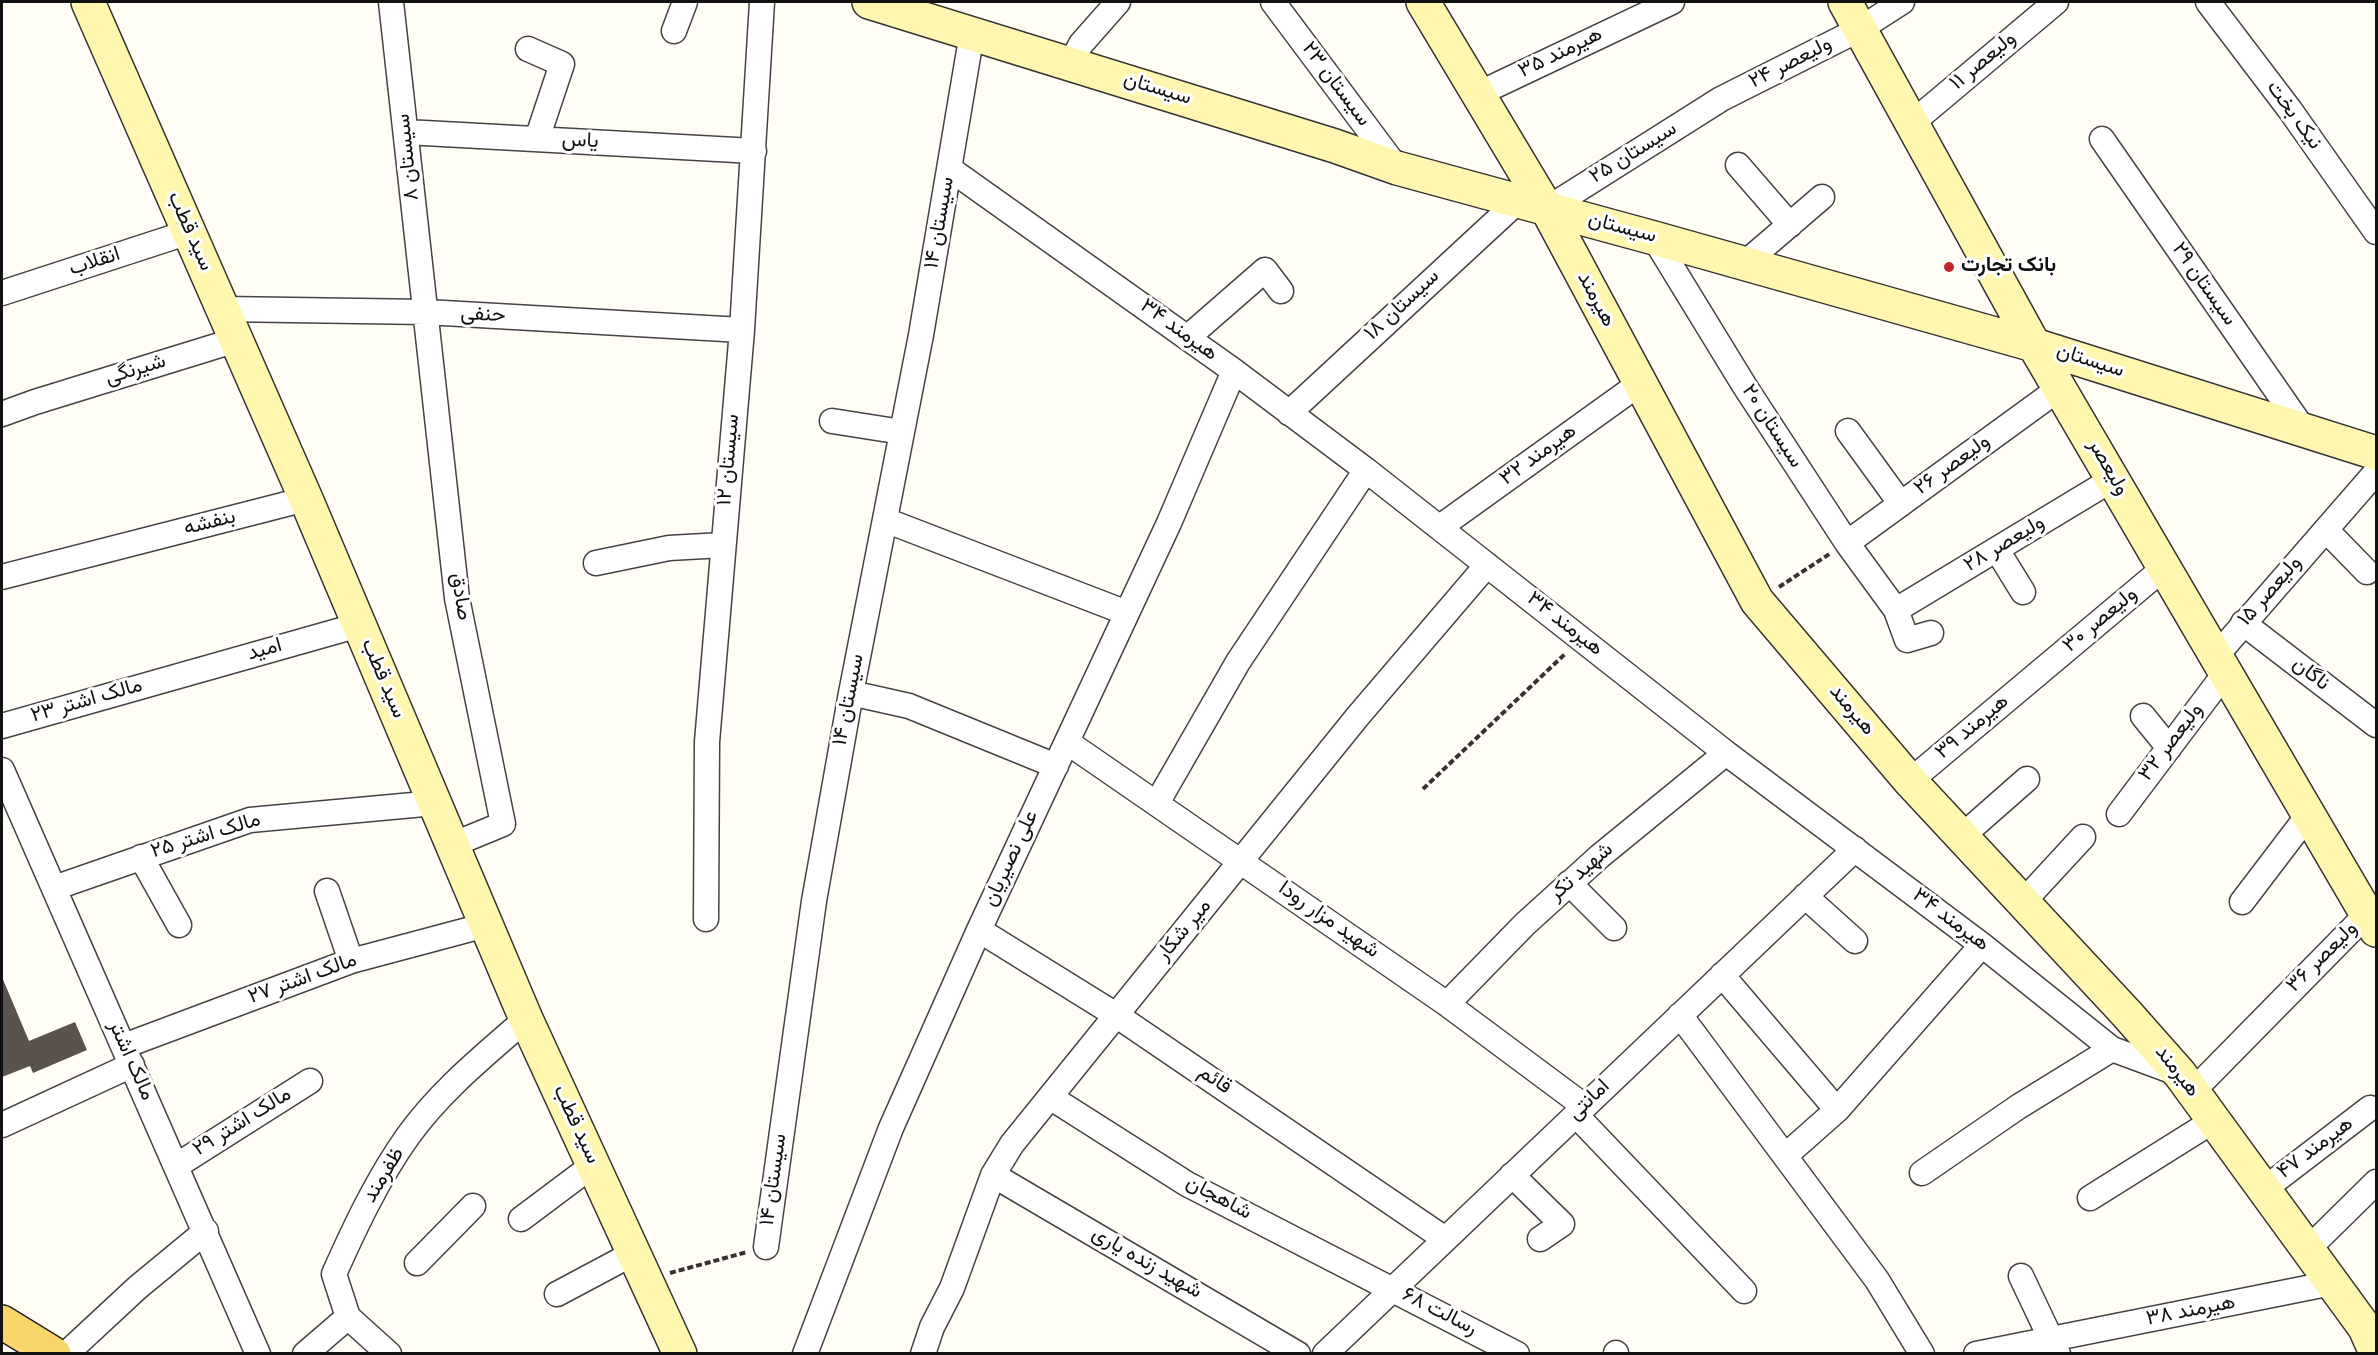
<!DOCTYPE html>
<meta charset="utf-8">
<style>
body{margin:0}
#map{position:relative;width:2378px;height:1355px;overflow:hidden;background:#fffdf5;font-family:Spectral,serif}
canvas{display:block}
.frame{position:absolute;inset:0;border:3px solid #111;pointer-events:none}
</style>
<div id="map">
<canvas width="2378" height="1355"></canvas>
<div class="frame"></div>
</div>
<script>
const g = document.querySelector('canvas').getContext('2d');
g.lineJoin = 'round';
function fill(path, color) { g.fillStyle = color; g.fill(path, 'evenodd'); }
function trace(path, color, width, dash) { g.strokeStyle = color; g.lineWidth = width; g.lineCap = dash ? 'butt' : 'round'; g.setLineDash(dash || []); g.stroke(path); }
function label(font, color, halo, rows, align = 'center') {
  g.font = font + ' Spectral,Vazirmatn,serif'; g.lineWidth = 6; g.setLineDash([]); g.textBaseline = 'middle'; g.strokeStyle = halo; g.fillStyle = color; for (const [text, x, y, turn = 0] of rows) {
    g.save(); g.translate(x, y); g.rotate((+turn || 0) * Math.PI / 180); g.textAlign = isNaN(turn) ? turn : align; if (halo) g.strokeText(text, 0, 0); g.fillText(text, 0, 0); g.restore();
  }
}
fill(new Path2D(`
 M2,977L29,1041L75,1022L87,1050L33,1073L30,1066L2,1077Z`), '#5a524d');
const street = new Path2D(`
 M391,2L457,598L503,824L452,845
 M1273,2L1397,168
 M2208,2L2290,110L2376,232
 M674,31L685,2
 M528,49L562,64L537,139
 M1070,64L1081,44L1118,2
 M1478,94L1672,2
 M1912,123L2056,2
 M406,132L754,151
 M2102,139L2304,430
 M1738,165L1790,225
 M950,169L1234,371L1366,470L1726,753L1982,945L2112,1049L2177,1073
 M1547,209L1721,99L1860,29L1902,2
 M1654,238L1744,385L1847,543L1896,610L1907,640L1931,633
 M1745,263L1822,197
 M2,293L189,232
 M223,309L426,312L742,330
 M1187,338L1265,270L1281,291
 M1289,413L1518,201
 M2,414L35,402L236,340
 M832,421L902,432
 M1848,431L1901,504
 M885,520L1127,613
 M1440,527L1639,384
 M2326,530L2367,572
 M1847,543L2060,388
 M1997,550L2023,592
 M596,563L669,548L723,545
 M2,577L306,499
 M1896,610L2113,479
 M2243,623L2376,725
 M2216,656L2376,472
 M851,693L909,706L1056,766
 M2143,716L2169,748
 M2,726L359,625
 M1067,742L1447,1004L1584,1106
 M2,770L258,1354
 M1910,781L2165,567
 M1157,803L1238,662L1366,470
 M2119,814L2226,672
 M1961,837L2027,779
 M141,857L179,925
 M1569,883L1614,928
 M54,888L250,820L435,803
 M327,891L351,961
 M1805,896L1855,941
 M2023,902L2083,837
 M2242,902L2309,814
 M706,919L707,742L742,330L762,2
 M979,930L1116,1015L1445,1239
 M1722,975L1837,1110
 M1447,1004L1525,924L1600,856L1726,753
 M1680,1015L1877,1280L1922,1354
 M124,1046L351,961L486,925
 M2192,1092L2367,914
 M1050,1097L1187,1184L1517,1354
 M1576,1115L1744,1291
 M2,1125L132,1065
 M1785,1156L1837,1110L1982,945
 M176,1166L310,1081
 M1922,1173L2018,1107L2112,1049
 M993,1175L1298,1354
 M1512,1175L1562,1224L1540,1239
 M2263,1190L2370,1108
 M2090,1198L2213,1121
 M521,1219L593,1165
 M766,1247L814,901L851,693L921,335L972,33
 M2307,1250L2376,1182
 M417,1263L473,1206
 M2021,1276L2058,1354
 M557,1294L634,1253
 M348,1317L389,1354
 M1616,1353V1354
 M66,1354L137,1288L206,1231
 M305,1354L348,1317L334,1274C355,1227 378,1178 408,1136C440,1091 485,1055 526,1019
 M805,1354L891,1128L979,930L1169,523L1234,371
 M923,1354L932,1327L952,1288L993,1175L1012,1144L1358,716L1487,565
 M1325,1354L1855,849
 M1976,1354L2332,1283`);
const secondary = new Path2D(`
 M88,2L306,499L526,1019L680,1354
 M869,2L1335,146L1397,168L1654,238L2034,345L2376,453
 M1423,2L1547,209L1757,601L1910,781L2127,1014L2180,1074L2365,1328L2376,1353
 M1845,2L2034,345L2376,930`);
const primary = new Path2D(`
 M2,1322L54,1354`);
trace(street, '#444', 27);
trace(secondary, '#333', 36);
trace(primary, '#222', 36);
trace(new Path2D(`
 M1779,587L1831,553
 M1423,789L1566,653
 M670,1273L747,1252`), '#333', 4, [6, 3]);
trace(street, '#fff', 24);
trace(secondary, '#fff6b0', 33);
trace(primary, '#f9d66b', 33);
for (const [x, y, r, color] of [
 [1949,267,6,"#c4262e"]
]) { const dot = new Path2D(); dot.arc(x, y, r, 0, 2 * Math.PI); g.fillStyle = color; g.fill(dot); trace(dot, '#fff', 2); }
label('21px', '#111', '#fff', [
 ["هیرمند ۳۵",1561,54,-26],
 ["ولیعصر ۱۱",1984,62,-40],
 ["ولیعصر ۲۴",1791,64,-27],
 ["سیستان ۲۳",1335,85,53],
 ["سیستان",1157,90,17],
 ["نیک بخت",2293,116,54],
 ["یاس",580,142,3],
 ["سیستان ۲۵",1634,154,-32],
 ["سیستان ۸",409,157,-96],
 ["سیستان ۱۴",941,223,-80],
 ["سیستان",1622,229,15],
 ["سید قطب",189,232,66],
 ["انقلاب",95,263,-18],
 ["سیستان ۲۹",2203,285,55],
 ["هیرمند",1595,300,62],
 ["سیستان ۱۸",1403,306,-43],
 ["حنفی",483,316,3],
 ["هیرمند ۳۴",1178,331,36],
 ["سیستان",2090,362,18],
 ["شیرنگی",136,371,-17],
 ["سیستان ۲۰",1771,427,57],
 ["هیرمند ۳۲",1539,456,-36],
 ["سیستان ۱۲",730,460,-85],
 ["ولیعصر ۲۶",1953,466,-36],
 ["ولیعصر",2107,468,60],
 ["بنفشه",210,524,-14],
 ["ولیعصر ۲۸",2005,545,-31],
 ["ولیعصر ۱۵",2271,592,-49],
 ["صادق",459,597,81],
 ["ولیعصر ۳۰",2101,621,-40],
 ["هیرمند ۳۴",1564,625,38],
 ["امید",265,651,-16],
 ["ناگان",2310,675,38],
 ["سید قطب",382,679,67],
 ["سیستان ۱۴",850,700,-79],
 ["مالک اشتر ۲۳",87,702,-16],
 ["هیرمند",1851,711,50],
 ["هیرمند ۳۹",1973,728,-40],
 ["ولیعصر ۳۲",2172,743,-53],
 ["مالک اشتر ۲۵",206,837,-17],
 ["علی نصیریان",1012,859,-65],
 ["شهید تکر",1582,873,-41],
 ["شهید مزار رودا",1328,921,35],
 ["هیرمند ۳۴",1950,921,37],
 ["میر شکار",1185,931,-50],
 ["ولیعصر ۳۶",2323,958,-45],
 ["مالک اشتر ۲۷",303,980,-20],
 ["مالک اشتر",130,1061,66],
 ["هیرمند",2176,1072,52],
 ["قائم",1214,1081,34],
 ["امانتی",1590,1101,-44],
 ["مالک اشتر ۲۹",243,1123,-32],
 ["سید قطب",575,1125,65],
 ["هیرمند ۴۷",2316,1149,-37],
 ["ظفرمند",385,1176,-59],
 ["سیستان ۱۴",775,1180,-82],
 ["شاهجان",1218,1199,28],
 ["شهید زنده یاری",1146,1264,30],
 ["هیرمند ۳۸",2191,1312,-11],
 ["رسالت ۶۸",1439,1313,27]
]);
label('bold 21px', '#111', '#fff', [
 ["بانک تجارت",1961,267]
], 'left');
</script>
